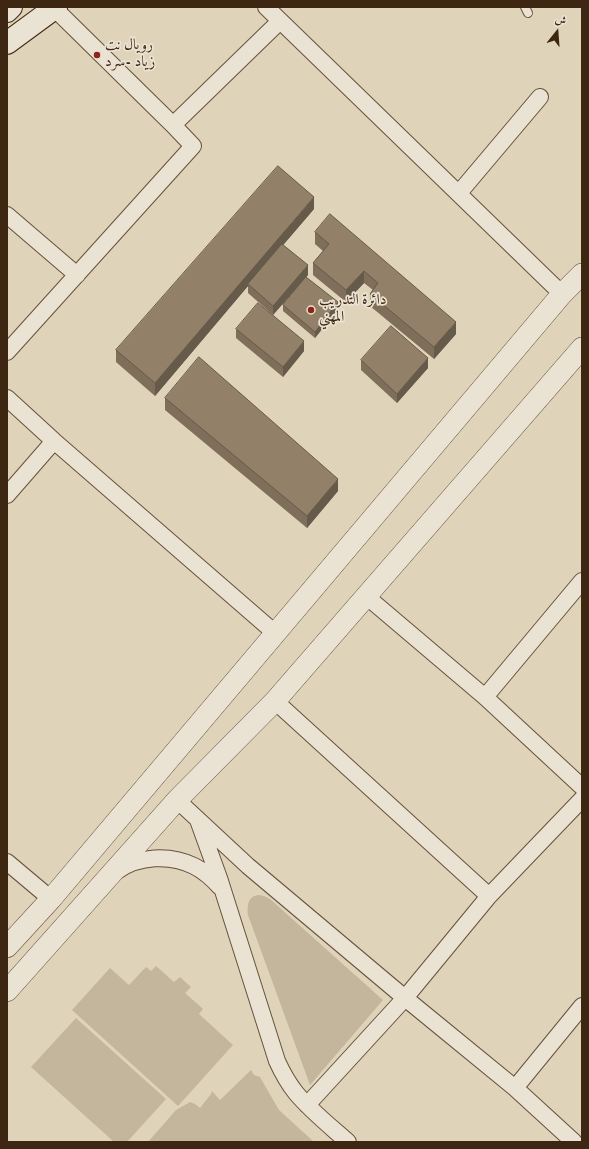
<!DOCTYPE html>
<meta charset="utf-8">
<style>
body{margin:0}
#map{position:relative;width:589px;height:1149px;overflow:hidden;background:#dfd3b9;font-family:"IM FELL DW Pica",Amiri,serif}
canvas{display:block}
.frame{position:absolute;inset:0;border:8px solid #3e2712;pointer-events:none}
.north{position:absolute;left:537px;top:12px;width:40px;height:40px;-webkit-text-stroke:3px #eae2d2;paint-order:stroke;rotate:17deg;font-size:11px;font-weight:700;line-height:16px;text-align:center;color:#3e2712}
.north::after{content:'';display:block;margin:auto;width:14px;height:18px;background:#3e2712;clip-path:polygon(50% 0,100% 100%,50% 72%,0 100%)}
</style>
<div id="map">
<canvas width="589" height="1149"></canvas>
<div class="frame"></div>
<div class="north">ش</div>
</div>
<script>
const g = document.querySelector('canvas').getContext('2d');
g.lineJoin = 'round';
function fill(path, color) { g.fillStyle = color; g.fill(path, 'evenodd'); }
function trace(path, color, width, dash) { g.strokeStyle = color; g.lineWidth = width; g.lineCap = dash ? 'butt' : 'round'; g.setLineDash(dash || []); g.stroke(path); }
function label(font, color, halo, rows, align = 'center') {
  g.font = font + ' "IM FELL DW Pica",Amiri,serif'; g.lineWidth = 3.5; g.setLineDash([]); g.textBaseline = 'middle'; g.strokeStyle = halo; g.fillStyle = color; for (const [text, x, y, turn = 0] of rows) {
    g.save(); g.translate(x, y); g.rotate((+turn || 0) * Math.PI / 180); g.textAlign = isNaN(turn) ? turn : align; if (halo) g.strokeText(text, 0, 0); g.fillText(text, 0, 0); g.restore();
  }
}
fill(new Path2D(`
 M259,895L264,896L270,899L383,1000L310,1085L248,915C247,905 248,896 259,895Z
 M156,966L174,982L180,977L191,987L185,993L203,1009L199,1014L233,1045L178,1106L72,1010L110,968L129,985L146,967L151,971Z
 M76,1018L166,1099L127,1142H114L31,1067Z
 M251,1070L254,1075L260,1077L279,1110L314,1142H148L176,1110L190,1102L195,1104L200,1108L211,1094L212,1091L220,1100Z`), '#c4b69d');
const service = new Path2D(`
 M525,7L528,13`);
const minor = new Path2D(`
 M266,7L562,294
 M173,125L280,21
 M459,193L540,97
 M7,215L77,275
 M7,352L193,146L173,125L54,8
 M7,398L54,441L275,633
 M7,495L54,441
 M366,596L485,697L582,787
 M485,697L582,581
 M275,701L489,896
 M177,800L248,866L405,998L515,1088L574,1142
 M198,820L219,878L277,1061C282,1072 288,1083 296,1093C311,1111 330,1126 348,1142
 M7,862L51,899
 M117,871C138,856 170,854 194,866C204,871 212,878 220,887
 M515,1088L582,1006
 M307,1105L405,998L489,896L582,799`);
const tertiary = new Path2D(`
 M7,947L51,899L562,294L582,274
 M7,991L177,800L275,701L582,348`);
const secondary = new Path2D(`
 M7,11L11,7
 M7,43L56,7`);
trace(service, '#66523c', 10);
trace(minor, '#66523c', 18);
trace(tertiary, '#66523c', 22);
trace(secondary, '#3e2712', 24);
trace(service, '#eae2d2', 8);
trace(minor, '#eae2d2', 16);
trace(tertiary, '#eae2d2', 21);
trace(secondary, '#eae2d2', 22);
fill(new Path2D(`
 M314,209L283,245L308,275L306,277L338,309L315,338L283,311V305L306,277L273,315L248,293V286L155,396L116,362V350Z
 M315,232L456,334L434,359L370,306V294L373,290L364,283L346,302L313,275V263L323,251L315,244Z
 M236,329L304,351L283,377L236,338Z
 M361,360L428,368L397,403L361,370Z
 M165,398L338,491L307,528L165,410Z`), '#7e6e5a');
fill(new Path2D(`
 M314,197V209L249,285L248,284V286L155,396V383Z
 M308,265V275L273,315V306Z
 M364,271V283L346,302V290Z
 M338,302V309L315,338V332Z
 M456,322V334L434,359V347Z
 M304,341V351L283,377V367Z
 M428,358V368L397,403V394Z
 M338,479V491L307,528V516Z`), '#665a4a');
const building = new Path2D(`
 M278,166L314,197L155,383L116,350Z
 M330,214L456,322L434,347L370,294L378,283L364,271L346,290L313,263L329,244L315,232Z
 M282,244L308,265L273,306L248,284Z
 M306,277L338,302L315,332L283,305Z
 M258,303L304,341L283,367L236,329Z
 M391,326L428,358L397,394L361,360Z
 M199,357L338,479L307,516L165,398Z`);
fill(building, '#928069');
trace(building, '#665a4a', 1);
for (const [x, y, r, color] of [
 [97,55,4,"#8f2418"],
 [311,310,4,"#8f2418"]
]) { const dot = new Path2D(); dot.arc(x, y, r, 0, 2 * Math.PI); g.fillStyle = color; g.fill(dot); trace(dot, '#eae2d2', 1.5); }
label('15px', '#3e2712', '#eae2d2', [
 ["رويال نت",105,46],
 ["زياد -سرد",105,63],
 ["دائرة التدريب",319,301],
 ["المهني",319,318]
], 'left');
</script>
